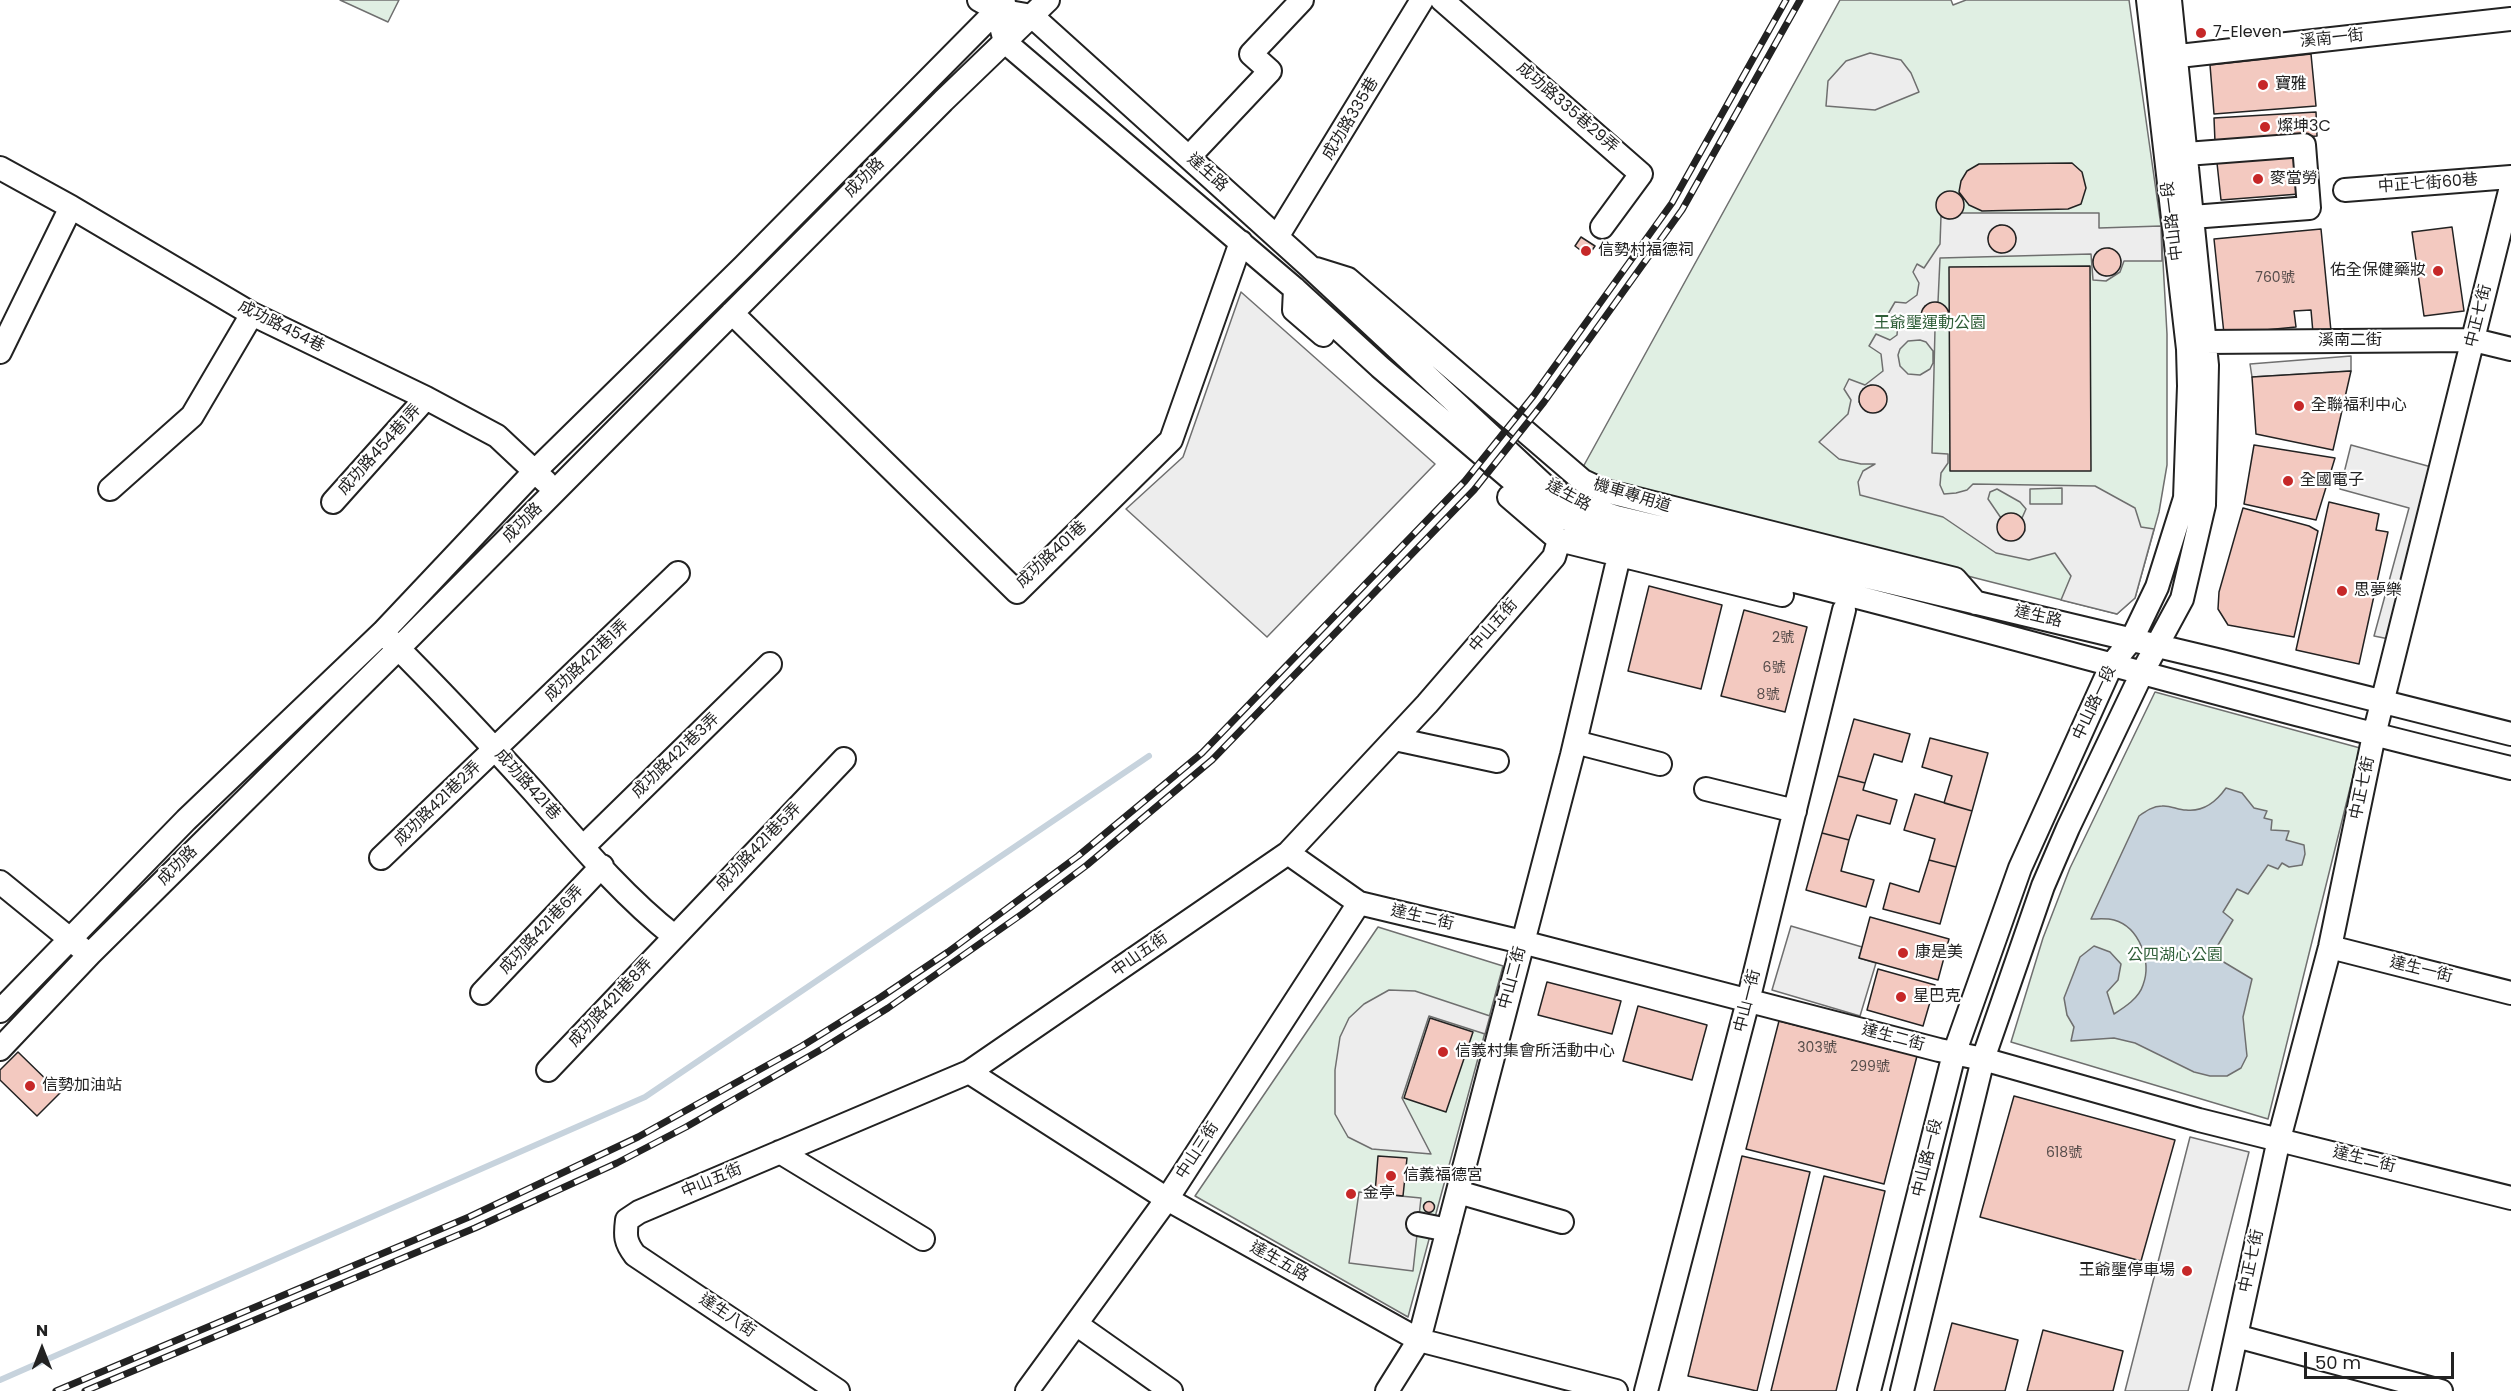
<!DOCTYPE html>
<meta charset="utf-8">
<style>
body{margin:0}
#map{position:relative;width:2511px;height:1391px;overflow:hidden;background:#fff;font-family:Poppins,sans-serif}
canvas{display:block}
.north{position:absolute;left:12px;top:1319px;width:60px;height:60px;-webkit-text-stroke:4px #fff;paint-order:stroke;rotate:0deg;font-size:16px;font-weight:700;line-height:24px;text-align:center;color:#222}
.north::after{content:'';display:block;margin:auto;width:21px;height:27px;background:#222;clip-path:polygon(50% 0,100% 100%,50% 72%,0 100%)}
.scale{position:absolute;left:2304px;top:1352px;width:150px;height:27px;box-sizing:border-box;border:3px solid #222;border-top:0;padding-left:8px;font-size:18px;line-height:21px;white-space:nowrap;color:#222;-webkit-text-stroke:4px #fff;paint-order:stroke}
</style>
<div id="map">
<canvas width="2511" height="1391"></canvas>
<div class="north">N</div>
<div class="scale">50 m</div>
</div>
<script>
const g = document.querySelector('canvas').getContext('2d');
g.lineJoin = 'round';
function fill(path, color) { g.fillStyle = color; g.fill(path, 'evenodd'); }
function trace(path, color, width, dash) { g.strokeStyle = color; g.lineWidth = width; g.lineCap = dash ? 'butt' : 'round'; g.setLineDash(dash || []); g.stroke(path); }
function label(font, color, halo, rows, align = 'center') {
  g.font = font + ' Poppins,"Noto Sans TC",sans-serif'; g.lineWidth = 4.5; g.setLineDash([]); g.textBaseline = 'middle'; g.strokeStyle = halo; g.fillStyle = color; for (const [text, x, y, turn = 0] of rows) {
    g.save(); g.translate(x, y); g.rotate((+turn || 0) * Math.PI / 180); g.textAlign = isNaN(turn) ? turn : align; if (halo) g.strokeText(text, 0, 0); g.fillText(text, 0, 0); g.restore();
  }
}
const green = new Path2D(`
 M340,0H399L388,22Z
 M1840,0H1951L1953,5L1966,0H2129L2161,226L2167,334V465L2159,512L2135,598L2117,614L1618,487L1590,474L1583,467Z
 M2155,692L2360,748L2268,1119L2011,1042L2043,938L2070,868Z
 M1378,927L1503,966L1408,1317L1195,1196Z`);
fill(green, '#e0efe3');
trace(green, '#6f6f6f', 1.5);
const parking = new Path2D(`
 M1870,53L1901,60L1911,73L1919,92L1875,110L1826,106L1828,81L1846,61Z
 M1961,213H2099V228L2161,226L2162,261H2124L2120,272L2106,281L2093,280L2091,254L1940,258L1938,302L1925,306L1921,314L1926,326L1935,329L1932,453L1948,454V463L1941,473L1940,485L1944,494L1956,493L1967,490L1973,484L2095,486L2135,508L2141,527L2154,529L2135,598L2117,614L2061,600L2071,576L2055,553L2029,560L1996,553L1943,517L1860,495L1858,482L1863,471L1875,464H1861L1839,459L1819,442L1848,414L1851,400L1844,389L1849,379L1865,385L1883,371L1881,354L1869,346L1876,334L1890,340L1897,335L1898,322L1888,314L1895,302L1906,303L1917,295L1919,283L1913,272L1917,264L1924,268L1940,244L1941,216L1949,219ZM2000,225L2009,227L2016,238L2013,247L2001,253L1990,246L1988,238L1992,230ZM2109,248L2117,253L2121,261L2118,270L2106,276L2095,269L2093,260L2097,252ZM1920,340L1926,342L1933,351V363L1930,369L1920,375L1908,374L1900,366L1898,355L1900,349L1908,341ZM1871,385L1880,387L1886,394V403L1877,412H1868L1859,402L1863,389ZM2062,488V504H2030V489ZM1997,489L2020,502L2026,509L2022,518L2025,531L2015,540H2006L1998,530L2001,518L1988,499L1990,492Z
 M1241,292L1435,464L1267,637L1126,509L1183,457Z
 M2351,356V371L2252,377L2250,364Z
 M2351,445L2435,468L2389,639L2374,636L2409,508L2340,489Z
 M1791,926L1862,947L1859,958L1876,963L1860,1016L1772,990Z
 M1389,990L1415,991L1490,1016L1485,1034L1429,1016L1402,1098L1431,1154L1372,1149L1348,1137L1335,1114V1070L1340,1037L1349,1018L1364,1004Z
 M2190,1137L2249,1152L2188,1391H2125Z
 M1359,1192L1421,1198L1413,1271L1349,1263Z`);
fill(parking, '#ededed');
trace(parking, '#6f6f6f', 1.5);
const water = new Path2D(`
 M2226,788L2242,793L2254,808L2267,811L2264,818L2272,820L2271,830L2289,831L2286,840L2304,845L2305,854L2302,865L2289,867L2282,863L2278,869L2268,865L2248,894L2237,889L2223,912L2233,920L2212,955L2252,979L2243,1017L2247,1056L2241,1068L2227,1076H2210L2194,1072L2135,1043L2114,1038L2071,1041L2074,1027L2067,1015L2064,998L2080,957L2094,946L2110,952L2121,964L2118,980L2107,992L2114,1014C2125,1007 2139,998 2143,985C2152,961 2139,927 2114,920C2107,918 2098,919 2091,919L2139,816C2146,811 2153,806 2162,806C2170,805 2178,810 2186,810C2204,812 2216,802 2226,788Z`);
fill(water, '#c7d3dd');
trace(water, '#6f6f6f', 1.5);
trace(new Path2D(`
 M0,1380L645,1097L1149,756`), '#c7d3dd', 6);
const building = new Path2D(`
 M2311,54L2316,106L2214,114L2210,65Z
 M2316,112L2317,136L2215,142L2214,118Z
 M2296,157L2299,194L2221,200L2217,163Z
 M2072,163L2082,172L2086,188L2081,204L2068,209L1982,211L1969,205L1959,192L1961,181L1967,171L1979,164Z
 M1936 205a14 14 0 1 1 28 0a14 14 0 1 1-28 0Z
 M1988 239a14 14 0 1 1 28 0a14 14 0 1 1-28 0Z
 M2452,227L2464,311L2424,316L2412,232Z
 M2321,229L2331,331L2313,333L2311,310L2294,311L2296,327L2224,334L2214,239Z
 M1581,237L1595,246L1588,256L1575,246Z
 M2093 262a14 14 0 1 1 28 0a14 14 0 1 1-28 0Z
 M2090,266L2091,471H1950L1949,267Z
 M1921 316a14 14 0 1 1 28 0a14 14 0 1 1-28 0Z
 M2351,371L2333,450L2256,434L2252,377Z
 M1859 399a14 14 0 1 1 28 0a14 14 0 1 1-28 0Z
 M2254,445L2335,458L2316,520L2244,504Z
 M2329,502L2379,514L2376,530L2388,532L2359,664L2296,650Z
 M2243,508L2309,526L2318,531L2294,637L2228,625L2218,609L2219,592Z
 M1997 527a14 14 0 1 1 28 0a14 14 0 1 1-28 0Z
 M1649,586L1722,605L1701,689L1628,671Z
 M1744,610L1807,627L1785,712L1721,696Z
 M1854,719L1910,734L1902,762L1874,754L1865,783L1838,776Z
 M1930,738L1988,753L1972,811L1944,803L1952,776L1922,767Z
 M1838,776L1865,783L1863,790L1897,800L1890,824L1857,815L1849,840L1822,833Z
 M1915,794L1972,811L1956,867L1929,860L1935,839L1904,830Z
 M1822,833L1849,840L1841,871L1874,880L1866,907L1806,890Z
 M1929,860L1956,867L1940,924L1883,909L1890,883L1919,892Z
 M1870,917L1949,939L1938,980L1859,958Z
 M1878,969L1935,985L1923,1026L1867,1010Z
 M1547,982L1621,1001L1612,1034L1538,1015Z
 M1638,1006L1707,1025L1692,1080L1623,1061Z
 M1430,1018L1473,1032L1446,1112L1404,1098Z
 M1779,1021L1917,1056L1884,1184L1746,1149Z
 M18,1052L60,1093L37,1116L0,1080V1070Z
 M2014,1096L2175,1140L2141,1261L1980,1217Z
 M1378,1156L1407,1158L1403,1196L1375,1193Z
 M1742,1156L1810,1172L1757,1391L1688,1376Z
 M1824,1176L1885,1191L1836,1391H1771Z
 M1423.5 1207a5.5 5.5 0 1 1 11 0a5.5 5.5 0 1 1-11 0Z
 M1952,1323L2018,1340L2005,1391H1934Z
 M2043,1330L2123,1351L2113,1391H2027Z`);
fill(building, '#f3c9c0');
trace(building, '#222', 1.5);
const minor = new Path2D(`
 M979,0L997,10L1032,16L1309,266L1545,486L1585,507L1616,517L2221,661L2511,734
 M1442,0L1641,174L1602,227
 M997,10L1005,42L1295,289L1380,367L1538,502L1578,525L1614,538C1915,605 2211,697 2511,768
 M2161,58L2511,19
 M2186,154L2304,145L2309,208L2192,217
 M1189,157L1270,71L1251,54L1302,0
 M0,168L71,207L252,314L426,398L497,436L546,482
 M2345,190L2511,177
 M1277,237L1422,0
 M1316,269L1348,279L1583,481L1602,490L1955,579L1976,603
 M1295,289L1294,310L1323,335
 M732,313L1017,592L1171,440L1241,242
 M2189,344L2204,342L2474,340L2511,349
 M0,352L71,207
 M110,489L192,416L252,314
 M1509,497L1559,540L1782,595
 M333,502L426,398
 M389,639C439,689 487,740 534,792C578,842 622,895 674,936
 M1395,739L1497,761
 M1575,742L1660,764
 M1706,789L1795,811
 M583,847L770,664
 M1288,853L1359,903L1522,942L1939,1050L1983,1059L2199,1120L2511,1198
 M381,858L678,573
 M0,882L81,948
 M2330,947L2511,993
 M482,993L602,866
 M0,1011L186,820L383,632L534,472L744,266L1004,3
 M0,1049L90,954L399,648L943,101L1048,0
 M548,1070L844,759
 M969,1072L1167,1199L1419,1340L1616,1391
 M780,1152L923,1239
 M1458,1192L1562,1222
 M1418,1224L1448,1230
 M1076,1324L1171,1391
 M2236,1336L2441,1391
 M838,1391L635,1255C625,1242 625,1236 627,1220L639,1212L969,1072L1288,853L1427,704L1554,557L1559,540
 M1027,1391L1167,1199L1359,903
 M1387,1391L1419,1340L1572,755L1619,556
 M1646,1391L1748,1001L1844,610
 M1869,1391L1954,1054L2020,868L2112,664L2132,639L2157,587L2185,498L2189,386L2188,349L2148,0
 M1902,1391L1983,1059L2043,886L2068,828L2143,671L2182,599L2204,505L2207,365L2170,0
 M2224,1391L2279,1139L2330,947L2374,735L2511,187`);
trace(minor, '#222', 26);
trace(minor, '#fff', 22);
const rail = new Path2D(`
 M56,1391L469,1217L638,1137L802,1046L881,997L948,952L1078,856L1202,753L1465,481L1534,395L1672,203L1786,0
 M85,1391L475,1228L617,1163L686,1127L822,1049L888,1008L1022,914L1087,865L1212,760L1474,490L1544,402L1682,210L1800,0`);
trace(rail, '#222', 7);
trace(rail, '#fff', 4.5, [14]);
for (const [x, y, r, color] of [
 [2201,33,6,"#c62828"],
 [2263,85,6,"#c62828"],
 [2265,127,6,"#c62828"],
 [2258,179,6,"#c62828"],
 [1586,251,6,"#c62828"],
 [2438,271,6,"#c62828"],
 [2299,406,6,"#c62828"],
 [2288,481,6,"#c62828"],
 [2342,591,6,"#c62828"],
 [1903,953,6,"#c62828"],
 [1901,997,6,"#c62828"],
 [1443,1052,6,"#c62828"],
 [30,1086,6,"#c62828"],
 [1391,1176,6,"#c62828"],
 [1351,1194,6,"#c62828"],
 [2187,1271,6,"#c62828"]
]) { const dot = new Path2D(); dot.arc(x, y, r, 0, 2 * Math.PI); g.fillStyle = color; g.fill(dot); trace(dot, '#fff', 2); }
label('14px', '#564c4a', null, [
 ["760號",2275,278],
 ["2號",1783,638],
 ["6號",1774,668],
 ["8號",1768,695],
 ["303號",1817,1048],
 ["299號",1870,1067],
 ["618號",2064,1153]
]);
label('16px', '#222', '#fff', [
 ["7-Eleven",2213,33],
 ["寶雅",2275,85],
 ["燦坤3C",2277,127],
 ["麥當勞",2270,179],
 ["信勢村福德祠",1598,251],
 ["佑全保健藥妝",2426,271,"right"],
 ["全聯福利中心",2311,406],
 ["全國電子",2300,481],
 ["思夢樂",2354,591],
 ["康是美",1915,953],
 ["星巴克",1913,997],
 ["信義村集會所活動中心",1455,1052],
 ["信勢加油站",42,1086],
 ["信義福德宮",1403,1176],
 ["金亭",1363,1194],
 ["王爺壟停車場",2175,1271,"right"]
], 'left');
label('16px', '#222', '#fff', [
 ["溪南一街",2332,39,-6],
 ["成功路335巷29弄",1567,108,41],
 ["成功路335巷",1351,119,-59],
 ["達生路",1207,173,42],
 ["成功路",865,178,-45],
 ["中正七街60巷",2428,184,-4],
 ["中山路一段",2173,221,-97],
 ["中正七街",2479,316,-76],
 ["成功路454巷",281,327,27],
 ["溪南二街",2350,341],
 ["成功路454巷1弄",380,450,-48],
 ["達生路",1568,496,28],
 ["機車專用道",1632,496,17],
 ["成功路",523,523,-45],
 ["成功路401巷",1052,555,-43],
 ["達生路",2038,617,13],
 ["中山五街",1494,626,-49],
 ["成功路421巷1弄",587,661,-44],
 ["中山路一段",2095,703,-65],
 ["成功路421巷3弄",676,756,-44],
 ["成功路421巷",527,785,48],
 ["中正七街",2363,788,-78],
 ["成功路421巷2弄",438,804,-44],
 ["成功路421巷5弄",759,847,-46],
 ["成功路",178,866,-45],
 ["達生二街",1422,918,13],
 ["成功路421巷6弄",542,930,-47],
 ["中山五街",1140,955,-35],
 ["達生一街",2421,970,14],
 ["中山二街",1513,978,-75],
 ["中山一街",1748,1001,-76],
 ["成功路421巷8弄",611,1003,-47],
 ["達生二街",1893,1038,15],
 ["中山三街",1198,1151,-57],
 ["中山路一段",1928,1158,-76],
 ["達生二街",2364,1160,14],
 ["中山五街",712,1181,-23],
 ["中正七街",2252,1261,-78],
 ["達生五路",1279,1262,29],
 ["達生八街",727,1316,34]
]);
label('16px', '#2f5e38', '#fff', [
 ["王爺壟運動公園",1930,324],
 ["公四湖心公園",2175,956]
]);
</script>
